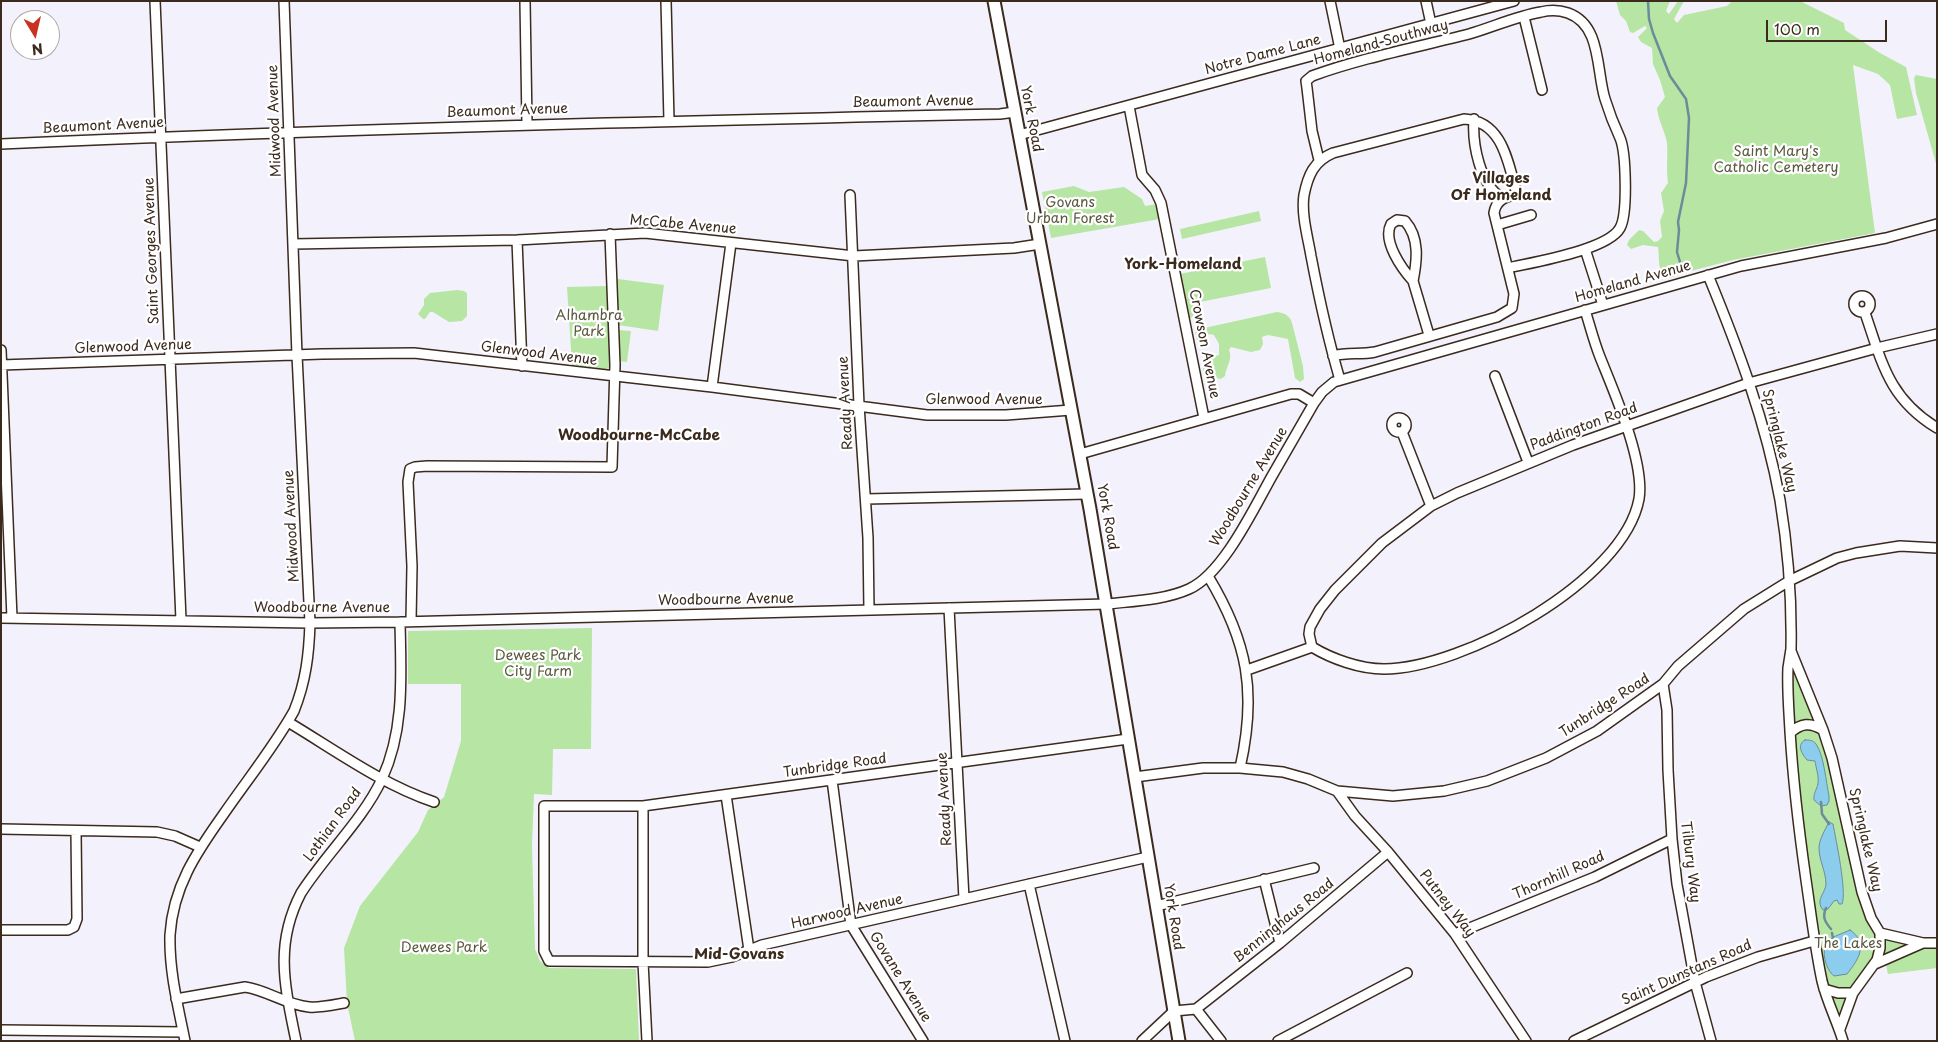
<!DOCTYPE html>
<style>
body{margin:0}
#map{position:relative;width:1938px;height:1042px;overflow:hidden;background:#f3f2fc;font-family:"Playpen Sans",sans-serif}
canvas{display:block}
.frame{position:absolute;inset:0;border:2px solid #3b2a1e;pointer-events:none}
.north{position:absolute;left:10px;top:10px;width:50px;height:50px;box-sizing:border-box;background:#fff;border:1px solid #b1aaa5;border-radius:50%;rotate:171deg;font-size:14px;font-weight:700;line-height:20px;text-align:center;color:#3b2a1e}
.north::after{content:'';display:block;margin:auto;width:18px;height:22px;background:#c8321e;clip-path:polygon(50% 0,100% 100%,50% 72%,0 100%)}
.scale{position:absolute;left:1766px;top:20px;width:121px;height:22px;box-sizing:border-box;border:2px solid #3b2a1e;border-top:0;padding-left:6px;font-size:15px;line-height:18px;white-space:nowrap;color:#3b2a1e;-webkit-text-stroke:4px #fff;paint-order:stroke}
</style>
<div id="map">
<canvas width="1938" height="1042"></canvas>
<div class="frame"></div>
<div class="north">N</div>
<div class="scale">100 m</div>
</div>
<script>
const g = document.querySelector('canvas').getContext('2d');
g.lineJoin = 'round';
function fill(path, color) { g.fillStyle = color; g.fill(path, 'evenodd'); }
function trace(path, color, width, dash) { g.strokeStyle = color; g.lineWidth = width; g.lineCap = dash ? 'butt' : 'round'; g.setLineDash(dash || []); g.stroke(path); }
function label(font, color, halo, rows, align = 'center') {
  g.font = font + ' "Playpen Sans",sans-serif'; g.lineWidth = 4.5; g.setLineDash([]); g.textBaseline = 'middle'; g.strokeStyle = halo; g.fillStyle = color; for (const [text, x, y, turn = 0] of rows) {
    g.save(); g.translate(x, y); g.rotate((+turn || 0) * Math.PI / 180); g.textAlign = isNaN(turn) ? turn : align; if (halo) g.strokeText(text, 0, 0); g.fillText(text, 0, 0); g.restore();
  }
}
fill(new Path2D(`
 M1616,1H1670L1666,11L1669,14L1678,1H1684L1674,19L1677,23L1684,15L1727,6L1732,1H1800L1844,23L1845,30L1880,53L1906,67L1917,115L1897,119L1890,85L1878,74L1853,65L1875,233L1733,260L1687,272L1670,278C1656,273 1660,260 1658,247L1643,245L1631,249L1627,245L1629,240L1639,230L1643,231L1654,242L1658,241L1662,237L1660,221L1664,211L1661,193L1668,183C1666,169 1668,157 1667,143C1665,131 1658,120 1657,108L1665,97L1660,80L1653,64L1652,48L1641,42L1638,37L1647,28L1645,26L1633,33L1630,32L1626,21L1620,15Z
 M1916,75L1937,79V167L1916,93L1914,78Z
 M1074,186L1089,192L1124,187L1142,199L1145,206L1157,204L1160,219L1051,238L1042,192Z
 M1259,211L1261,221L1182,239L1180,229Z
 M1265,257L1271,288L1195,303V313L1191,318H1189L1180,274Z
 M618,279L664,285L658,331L618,325L616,280Z
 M608,286L610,367L605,370L572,365L567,287Z
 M457,290L464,291L467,293V316L462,321L449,322L433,312H430L425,319H423L418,314L424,305V299L430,293Z
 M1277,312C1285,313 1290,316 1292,323L1303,366L1304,379L1300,382L1295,378L1288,339L1268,335L1262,337L1263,344L1260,350L1251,352L1231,347L1229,350C1233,360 1226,366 1225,376L1221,379L1204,375L1202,361L1219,355V344L1214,335L1209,334L1205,340H1197L1195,330Z
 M618,330L631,331L627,362L619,361Z
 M592,628L591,749H553L552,795L534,794L532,846L535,949L540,961L549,968L636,969L639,1041H355L347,1003L344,948L360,906L418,832L428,810L444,797L461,741V684H408V631Z
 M1794,669L1821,735L1864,914C1882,946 1904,945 1937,946V968L1888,974L1884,956C1859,976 1850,984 1842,1016H1836C1806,906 1794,789 1791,674Z`), '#b7e5a3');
const water = new Path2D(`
 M1805,740C1809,740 1813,740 1816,744C1824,755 1826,782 1829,796V801L1827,805L1821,806L1814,800C1813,793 1817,790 1818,783C1819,776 1816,768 1815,761L1807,760C1802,754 1796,745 1805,740Z
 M1829,822L1833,824C1836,840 1847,892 1842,904H1839L1837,900L1834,901L1828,909L1823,910C1815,900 1825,894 1826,884C1826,872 1819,860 1819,848C1819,840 1825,830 1829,822Z
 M1850,930C1869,943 1859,959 1847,974L1834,976C1826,970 1820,950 1828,941C1833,936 1844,933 1850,930Z`);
fill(water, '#8ccded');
trace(water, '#6c8c9a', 1);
trace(new Path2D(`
 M1648,1L1649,19L1653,33L1670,76L1686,99L1689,118L1686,183L1678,222L1679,230L1677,252L1680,262
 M1821,802L1822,814L1829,824
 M1826,908C1822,917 1825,922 1831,929
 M1832,933L1833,938`), '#6c8c9a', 2.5);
const minor = new Path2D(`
 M155,1L181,620
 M525,1L527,124
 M666,1L669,121
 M1330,1L1340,49
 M1426,1L1431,24
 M1524,17L1542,90
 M1129,106L1142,175L1155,190L1161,203L1204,418
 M1474,119C1472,144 1480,185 1502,198
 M1019,135L1514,1
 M1,144C334,129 667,121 1000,114L1015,112
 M1319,160L1312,131L1307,88L1306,81L1312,76C1361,58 1418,47 1469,34C1493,27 1517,16 1541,12C1550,10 1559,10 1568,13C1602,25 1596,71 1605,99C1609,112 1614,125 1620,138C1626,152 1628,214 1620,228C1608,250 1534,262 1508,268
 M850,195L859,405L868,538L869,610
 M1397,220L1405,221C1420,238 1417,261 1413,281C1402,269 1382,241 1391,224Z
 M1497,225L1531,215
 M517,240L522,366
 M293,244L517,240L645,233L854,256L1014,248L1040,244
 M1585,249L1603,305
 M1708,275C1738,348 1766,422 1780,500C1788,549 1792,599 1791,649C1790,655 1789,662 1788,668C1787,689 1789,711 1790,731C1793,781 1799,831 1806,880C1811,914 1815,948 1822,981C1827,1002 1837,1021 1843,1041
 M1413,281L1429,335
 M1854 304a8 8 0 1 1 16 0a8 8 0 1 1-16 0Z
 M1865,313C1882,362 1888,398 1937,428
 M1,350L12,618
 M1333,356C1347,352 1360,355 1375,352L1497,317L1512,308L1514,294L1494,213C1496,200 1505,197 1517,194C1508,163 1503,121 1464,119L1333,153C1314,161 1308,175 1304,195C1301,214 1308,238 1311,256C1319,298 1328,339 1340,380
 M1,365L322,354L414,353L712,387L927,415H1006L1071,410
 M1495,376L1528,462
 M712,387L731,243
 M1392 425a7 7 0 1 1 14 0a7 7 0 1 1-14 0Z
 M1402,432L1431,506
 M1080,454L1291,394H1299L1314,403
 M866,499L1087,494
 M1208,576C1248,642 1257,693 1240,768
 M949,608L964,899
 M1,618L310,623L400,622L1107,604C1133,601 1165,600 1189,589C1223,574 1254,508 1272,476C1286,452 1300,427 1314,403L1322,392L1334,382L1741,266L1886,238L1937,224
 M411,621L412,566L408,482L410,469L415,467L427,466L612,467L615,365L610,234
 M1312,647L1309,634L1310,627L1320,609L1335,590L1382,543L1431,506L1457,493L1573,445L1749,383L1877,348L1937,334
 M1312,647C1332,659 1360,669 1384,669C1462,669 1624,581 1639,499C1645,462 1614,392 1600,357C1594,342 1590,326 1585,310
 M1791,651L1823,730L1832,758L1862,892L1871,918L1880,933V948L1877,960L1853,993L1840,1029
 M1247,670L1312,647
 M1663,684L1667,710L1668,770L1672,839L1677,884L1695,982L1711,1041
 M288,722C335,750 381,784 434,802
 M1790,733C1801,723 1810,722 1823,730
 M1128,739L643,806H544V951L549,961L708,962L732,957L762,945L1148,857
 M1135,777L1203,768H1240L1283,772L1308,779L1337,791L1393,796L1444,791L1487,781L1546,758L1597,731L1663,684L1678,666L1744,609L1789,581L1837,558L1856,553L1900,546L1937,548
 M832,780L851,925L923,1041
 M1337,791L1355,816L1388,852L1455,934L1526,1041
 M726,795L749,950
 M643,806V962L647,1041
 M1,829L157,832L175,836L200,847
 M1264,879L1280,943
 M1029,884L1065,1041
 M1156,906L1314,868
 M1,930H68L74,927L77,919L76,831
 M1880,933L1923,943H1937
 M1455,934L1595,877L1672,839
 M1875,964L1923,943
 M1824,989L1838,993H1853
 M176,999L245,987C267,990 286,1005 309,1007C320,1008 333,1005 344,1003
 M1196,1009L1280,943L1388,852
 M1,1030L183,1032
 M185,1041C178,1006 169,971 170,935C173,887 196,853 223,815C247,780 274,747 294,711C306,681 309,654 310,623L297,355L284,1
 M296,1041C285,987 274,945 301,893C326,854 362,821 382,779C405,729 401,675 400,622
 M1142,1041L1174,1011L1196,1009L1221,1041
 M1278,1041L1407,973
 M1574,1041L1706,977L1758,957L1814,941`);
const major = new Path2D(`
 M994,1L1090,509L1179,1041`);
trace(minor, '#3b2a1e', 12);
trace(major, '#3b2a1e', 15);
trace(minor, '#fff', 9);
trace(major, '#fff', 11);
label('14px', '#3b2a1e', '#fff', [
 ["Homeland Southway",1381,43,-15],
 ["Notre Dame Lane",1263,55,-15],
 ["Beaumont Avenue",913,102,-1],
 ["Beaumont Avenue",507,111,-2],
 ["York Road",1031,119,79],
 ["Midwood Avenue",275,121,-92],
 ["Beaumont Avenue",103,126,-3],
 ["McCabe Avenue",683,225,5],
 ["Saint Georges Avenue",152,251,-92],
 ["Homeland Avenue",1633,282,-16],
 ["Crowson Avenue",1204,344,79],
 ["Glenwood Avenue",133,347,-2],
 ["Glenwood Avenue",539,354,7],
 ["Glenwood Avenue",984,400],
 ["Ready Avenue",846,403,-93],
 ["Paddington Road",1584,427,-20],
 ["Springlake Way",1779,441,76],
 ["Woodbourne Avenue",1249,487,-59],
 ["York Road",1107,517,80],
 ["Midwood Avenue",292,526,-93],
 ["Woodbourne Avenue",726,600,-1],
 ["Woodbourne Avenue",322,608],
 ["Tunbridge Road",1605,706,-33],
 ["Tunbridge Road",835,766,-8],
 ["Ready Avenue",945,799,-93],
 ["Lothian Road",333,825,-54],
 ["Springlake Way",1865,840,77],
 ["Tilbury Way",1690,862,83],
 ["Thornhill Road",1559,876,-24],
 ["Putney Way",1447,904,52],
 ["Harwood Avenue",847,912,-13],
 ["York Road",1173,917,81],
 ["Benninghaus Road",1284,921,-39],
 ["Saint Dunstans Road",1687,973,-24],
 ["Govane Avenue",900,977,58]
]);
label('14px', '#5a593f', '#fff', [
 ["Saint Mary's",1776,152],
 ["Catholic Cemetery",1776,168],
 ["Govans",1070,203],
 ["Urban Forest",1070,219],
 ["Alhambra",589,316],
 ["Park",589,332],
 ["Dewees Park",538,656],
 ["City Farm",538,672],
 ["The Lakes",1848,944],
 ["Dewees Park",444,948]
]);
label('bold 15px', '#3b2a1e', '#fff', [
 ["Villages",1501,179],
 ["Of Homeland",1501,196],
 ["York-Homeland",1183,265],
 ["Woodbourne-McCabe",639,436],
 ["Mid-Govans",739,955]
]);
</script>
